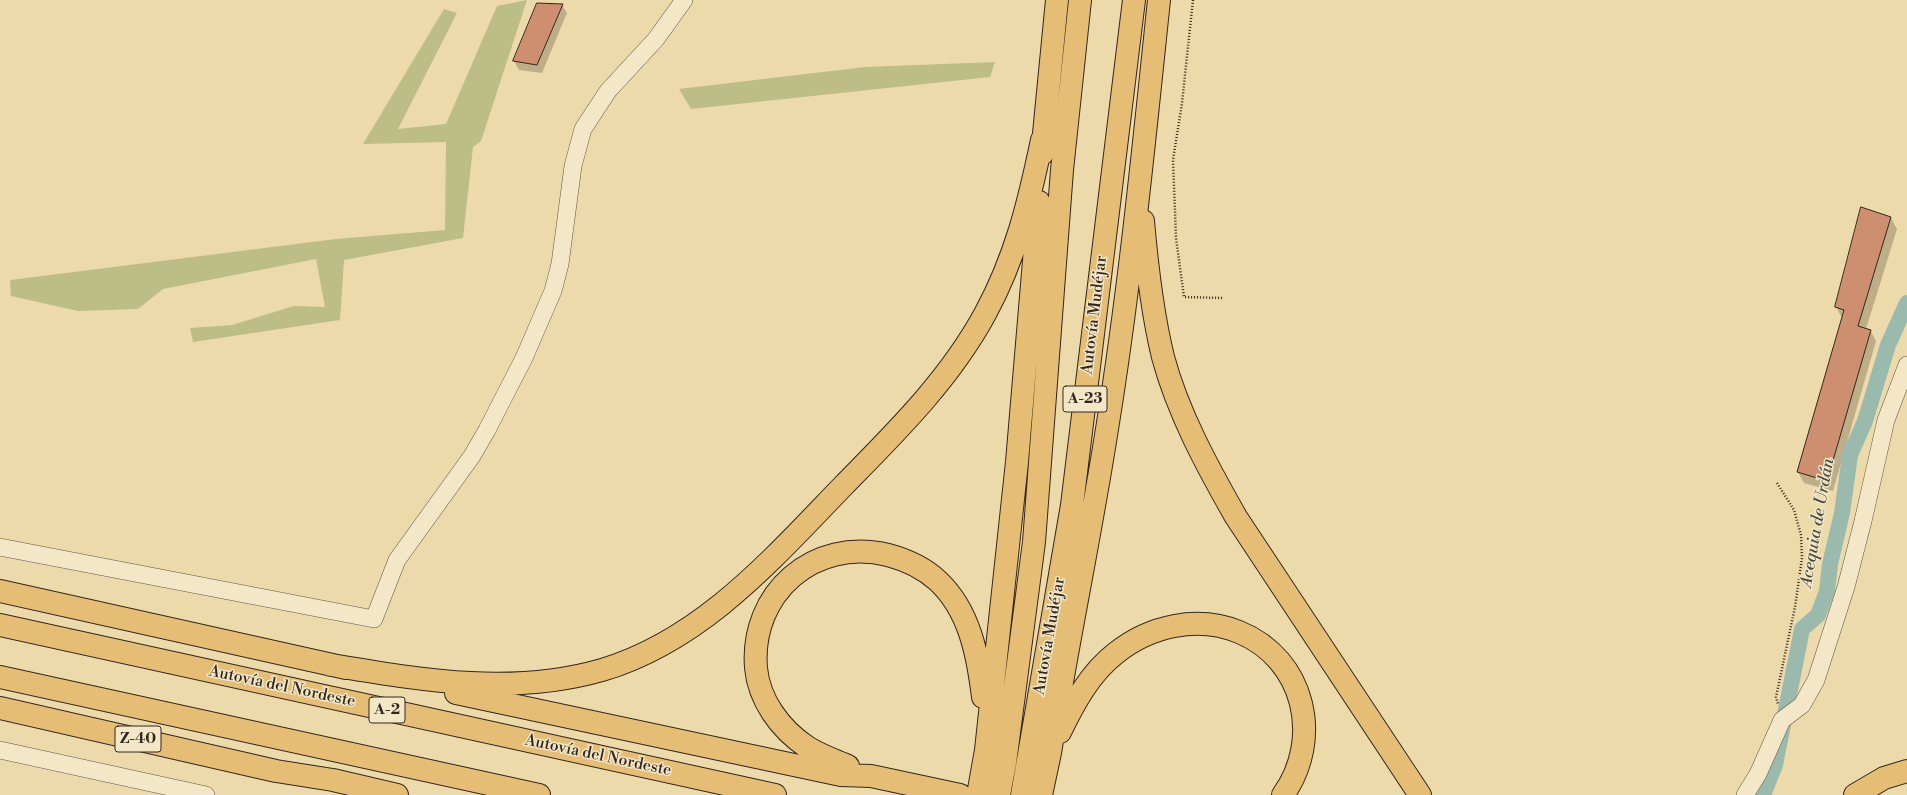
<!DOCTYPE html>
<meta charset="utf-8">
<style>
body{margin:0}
canvas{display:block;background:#eddaaa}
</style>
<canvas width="1907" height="795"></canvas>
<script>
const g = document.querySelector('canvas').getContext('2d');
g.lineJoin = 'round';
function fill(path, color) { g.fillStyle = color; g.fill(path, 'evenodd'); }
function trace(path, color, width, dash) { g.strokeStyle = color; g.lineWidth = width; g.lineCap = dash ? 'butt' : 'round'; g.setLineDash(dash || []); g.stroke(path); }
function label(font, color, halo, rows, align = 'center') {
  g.font = font + ' "Libre Bodoni",serif'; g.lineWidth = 3; g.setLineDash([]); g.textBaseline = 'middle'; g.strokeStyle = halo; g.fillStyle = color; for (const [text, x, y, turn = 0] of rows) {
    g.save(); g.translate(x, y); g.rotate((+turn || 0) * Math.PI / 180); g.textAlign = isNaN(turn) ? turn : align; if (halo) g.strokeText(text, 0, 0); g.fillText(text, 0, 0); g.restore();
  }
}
fill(new Path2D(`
 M527,0L481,141L473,147L463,238L344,260L340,320L193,342L190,328L232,325L294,306L325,307L316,259L163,289L138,309L78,311L11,296L10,280L336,239L445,230L446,142L363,144L444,9L457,13L398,129L446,124L497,6Z
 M995,62L990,77L691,109L679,89L865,67Z`), '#bdbe86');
fill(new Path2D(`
 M562,5L567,13L542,73L519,70L514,61Z
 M1891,218L1897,229L1866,329L1870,330L1876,341L1833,491L1804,483L1798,472L1842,318L1836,307Z`), '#0003');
trace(new Path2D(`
 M1763,795L1775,765L1802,629L1818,615L1827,591L1830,564L1842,513L1850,455L1865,421L1888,345L1907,303`), '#9abaae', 16);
const building = new Path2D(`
 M537,3L563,4L537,65L513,61Z
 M1861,207L1891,217L1858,326L1871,330L1827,481L1797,472L1844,310L1835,307Z`);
fill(building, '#ce8e70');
trace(building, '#32271e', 1);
const minor = new Path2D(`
 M0,547L374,619L397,560L472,456L487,430L524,358L553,291L560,264L573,166L583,129L608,91L656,39L684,0
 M0,750L206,795
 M1745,795L1758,774L1782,720L1802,705L1816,680L1846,587L1863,521L1886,420L1907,365`);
const highway = new Path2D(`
 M1042,154L1057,0
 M1143,221C1147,267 1152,312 1163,357C1178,413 1207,466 1236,517L1420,795
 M0,591L346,668
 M0,625L775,795
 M331,665C422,680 511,696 602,670C703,640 773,558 844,485C896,432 949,380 985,314C1016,257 1029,202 1042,140
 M0,677L539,795
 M456,693L841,775L871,776L960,795
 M0,708L276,771L333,780L397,795
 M1060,732C1074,703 1090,673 1116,653C1150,626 1197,615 1239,632C1305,659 1323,739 1283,795
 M848,766C834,760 819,755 807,747C780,729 759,700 756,668C750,593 814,537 888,555C907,560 924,568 938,581C970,611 978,656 983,697
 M978,795L986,750L1017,462L1039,202
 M999,795L1005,763L1034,542L1062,170L1080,0
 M1022,795L1072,505L1134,0
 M1041,795L1050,753C1067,645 1090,538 1107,429C1130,287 1144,143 1159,0
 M1855,795L1884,778L1907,771`);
trace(minor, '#615441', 18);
trace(highway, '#32271e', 24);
trace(new Path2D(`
 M1193,0L1182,103L1173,160L1176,238L1184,297L1223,298
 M1777,483L1794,510L1801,535L1802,558L1795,607L1776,697L1778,704`), '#32271e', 2.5, [1, 2]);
trace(minor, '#f3e7c8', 17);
trace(highway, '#e6bd75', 22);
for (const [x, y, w] of [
 [1085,399,44],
 [387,710,36],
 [138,739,46]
]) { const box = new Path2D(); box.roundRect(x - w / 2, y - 13, w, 26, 3); g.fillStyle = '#f3e7c8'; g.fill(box); trace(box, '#32271e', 1); }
label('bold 15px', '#32271e', null, [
 ["A-23",1085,399],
 ["A-2",387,710],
 ["Z-40",138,739]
]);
label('16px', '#32271e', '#f3e7c8', [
 ["Autovía Mudéjar",1095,315,-83],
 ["Autovía Mudéjar",1050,636,-80],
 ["Autovía del Nordeste",282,687,12],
 ["Autovía del Nordeste",598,756,12]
]);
label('italic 17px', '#4c4c42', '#f3e7c8', [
 ["Acequia de Urdán",1818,523,-80]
]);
</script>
